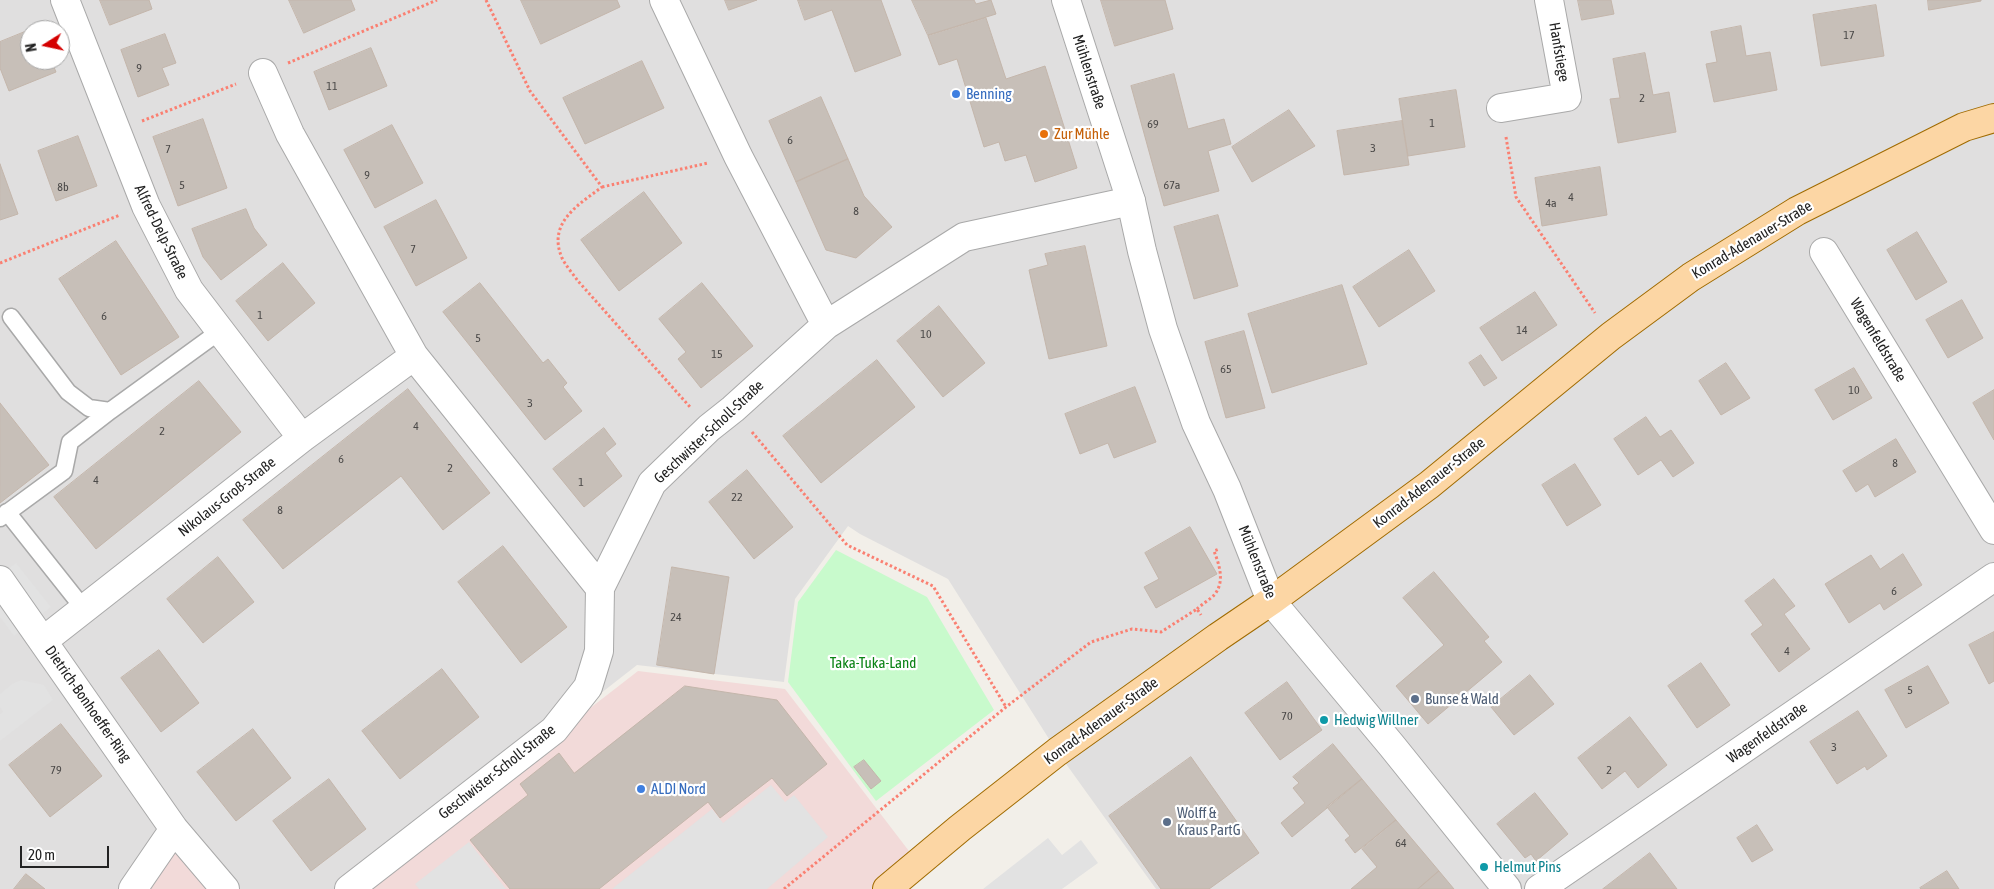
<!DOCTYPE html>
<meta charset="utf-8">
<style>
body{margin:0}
#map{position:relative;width:1994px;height:889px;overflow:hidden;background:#f2efe9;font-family:"Asap Condensed",sans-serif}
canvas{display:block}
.north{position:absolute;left:20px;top:20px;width:50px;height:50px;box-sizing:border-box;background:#fff;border:1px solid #a7a7a7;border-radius:50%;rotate:260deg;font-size:14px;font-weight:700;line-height:20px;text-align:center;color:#222}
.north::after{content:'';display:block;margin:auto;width:18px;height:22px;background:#d40000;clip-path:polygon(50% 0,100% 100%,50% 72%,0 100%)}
.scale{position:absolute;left:20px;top:846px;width:89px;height:22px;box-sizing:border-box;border:2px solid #222;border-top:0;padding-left:6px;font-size:15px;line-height:18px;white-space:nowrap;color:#222;-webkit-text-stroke:4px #fff;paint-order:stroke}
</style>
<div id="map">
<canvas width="1994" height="889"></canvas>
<div class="north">N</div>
<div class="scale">20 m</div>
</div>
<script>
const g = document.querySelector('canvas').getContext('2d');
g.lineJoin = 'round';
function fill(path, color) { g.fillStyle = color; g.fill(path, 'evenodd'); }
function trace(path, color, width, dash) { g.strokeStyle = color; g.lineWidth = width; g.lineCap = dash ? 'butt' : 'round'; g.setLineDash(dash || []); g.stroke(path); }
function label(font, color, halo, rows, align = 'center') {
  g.font = font + ' "Asap Condensed",sans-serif'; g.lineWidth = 4.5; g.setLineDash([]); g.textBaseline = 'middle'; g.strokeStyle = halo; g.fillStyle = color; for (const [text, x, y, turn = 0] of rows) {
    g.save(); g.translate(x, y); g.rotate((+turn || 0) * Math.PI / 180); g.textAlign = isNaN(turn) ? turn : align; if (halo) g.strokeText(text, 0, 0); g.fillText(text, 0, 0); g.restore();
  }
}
fill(new Path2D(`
 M0,0H1994V889H1156L1056,750L948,579L860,534L848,526L795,599L784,682L637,665L350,889H0ZM30,30H60V60H30Z`), '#e0dfdf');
fill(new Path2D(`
 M638,671L785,689L912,855L871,889H357Z
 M175,836L220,889H138Z`), '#f2dad9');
fill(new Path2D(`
 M836,550L927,597L994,710L876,801L788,682L798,602Z`), '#c8facc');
fill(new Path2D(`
 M16,563L51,607L14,636L0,617V575Z
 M21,680L44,685L53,700L0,741V714L3,712L0,707V694L12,684Z
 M771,785L785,802L794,795L828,837L767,889H612L712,809L723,823Z
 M1048,838L1062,855L1081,840L1098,863L1062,889H983Z
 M469,842L506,889H419L415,884Z`), '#e2e2e2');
const building = new Path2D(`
 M100,0H149L152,9L110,25Z
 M289,0H351L355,10L304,33Z
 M521,0H617L620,7L541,44Z
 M725,0H757L729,10Z
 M798,0H881L901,55L855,72L832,10L805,20Z
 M912,0H974L976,4L991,0L996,14L928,35Z
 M1101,0H1165L1173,29L1115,46Z
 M1578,0H1611L1614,14L1582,20Z
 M1928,0H1981V1L1929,10Z
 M1876,5L1884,56L1821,66L1813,15Z
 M986,18L1006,79L1045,66L1077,168L1035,182L1026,155L1005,161L999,142L984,147L957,59L939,65L928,36Z
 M1741,26L1746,56L1770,52L1777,90L1714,102L1706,64L1717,62L1711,32Z
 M37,27L39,30H30V60H51L56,72L9,91L0,68V42Z
 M165,34L176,63L162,68L169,85L138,97L121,50Z
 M371,48L387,86L329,110L314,72Z
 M1645,53L1653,95L1669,92L1676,132L1618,143L1610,99L1620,98L1613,59Z
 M642,61L664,108L585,144L563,98Z
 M1174,74L1188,129L1224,119L1231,144L1208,151L1219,191L1164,206L1131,86Z
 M1456,90L1465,147L1408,156L1399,99Z
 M821,97L848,159L796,182L769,121Z
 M1289,110L1315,146L1252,182L1232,147Z
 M203,119L227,188L178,206L153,137Z
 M1402,121L1409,165L1344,175L1337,131Z
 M392,125L423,183L375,208L344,150Z
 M78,136L97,186L56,201L38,151Z
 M848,159L864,196L892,227L856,258L826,250L796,182Z
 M0,164L18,214L0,220Z
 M1600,167L1607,215L1542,226L1535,178Z
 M644,192L682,243L619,291L581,240Z
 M436,200L467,258L416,286L384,227Z
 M246,209L254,228L267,245L221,280L203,257L192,229Z
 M1218,215L1238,286L1194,299L1174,227Z
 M1917,232L1947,282L1916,300L1887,250Z
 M116,241L179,337L121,375L59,279Z
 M1085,246L1107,346L1049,359L1029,270L1048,265L1045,254Z
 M1409,250L1435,291L1379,327L1353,287Z
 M283,263L315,303L268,341L236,301Z
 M480,283L543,363L548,359L567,383L563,387L582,411L545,440L443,312Z
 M702,283L753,346L701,388L678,359L686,352L659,319Z
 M1342,285L1367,364L1272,393L1248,314Z
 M1535,292L1557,325L1502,361L1480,328Z
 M1962,300L1983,338L1948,358L1926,320Z
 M939,306L985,363L943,397L897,341Z
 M1244,331L1265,408L1226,418L1205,342Z
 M1481,355L1497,378L1484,386L1469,363Z
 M877,360L915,407L821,483L783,436Z
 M1726,363L1750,398L1721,415L1699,381Z
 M1854,368L1872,398L1833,420L1815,390Z
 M199,381L241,432L96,549L54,497Z
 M1135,387L1156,442L1114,458L1108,443L1080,454L1065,414Z
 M408,389L490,493L443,530L401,476L283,569L243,520Z
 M1994,390V440L1973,403Z
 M0,403L49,465L0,503Z
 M1646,417L1660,437L1671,430L1694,463L1673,477L1661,460L1638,475L1614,439Z
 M604,428L616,444L605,453L622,476L584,507L553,469Z
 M1896,439L1916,472L1875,497L1868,484L1856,492L1843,471Z
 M1575,464L1601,505L1567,526L1542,485Z
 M747,470L793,527L754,559L709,502Z
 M1190,527L1217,574L1156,608L1144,587L1159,579L1145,553Z
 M503,546L567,627L521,663L458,582Z
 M1903,554L1922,585L1884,610L1880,603L1849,623L1825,584L1871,555L1880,569Z
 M218,557L254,602L203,643L167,599Z
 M672,567L729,577L714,674L657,665Z
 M1434,572L1489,637L1484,641L1502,662L1428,724L1396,686L1444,645L1403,598Z
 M1774,579L1795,606L1784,614L1810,649L1779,672L1751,634L1763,625L1745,601Z
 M1994,632V681L1989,684L1969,645Z
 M159,650L199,703L161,732L121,678Z
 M1701,663L1730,705L1697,728L1668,686Z
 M1928,666L1949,703L1906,728L1885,690Z
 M442,669L479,717L400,779L362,731Z
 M1530,675L1554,704L1514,735L1491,707Z
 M1287,682L1322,730L1280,760L1245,713Z
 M685,686L777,700L827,764L787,796L772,778L720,818L708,802L599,889H510L470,840L528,795L520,784L559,753L574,773Z
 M1858,711L1887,756L1867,770L1865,766L1837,784L1810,742Z
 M1630,717L1667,765L1638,788L1625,771L1602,789L1578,758Z
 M61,724L102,776L50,817L9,765Z
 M253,729L291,778L236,821L197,772Z
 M1333,744L1362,779L1292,837L1281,823L1305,803L1293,788L1299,783L1293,777Z
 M1191,757L1259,853L1209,889H1161L1109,816Z
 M864,760L881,781L871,789L854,767Z
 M329,779L366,829L311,871L273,821Z
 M1362,779L1396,820L1355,853L1345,840L1350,836L1327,807Z
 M1535,793L1568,834L1536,861L1531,854L1525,858L1497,824Z
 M1396,820L1439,871L1418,889H1351L1377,867L1362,849Z
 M1757,825L1773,850L1752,862L1737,838Z
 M1650,853L1677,889H1603Z
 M1439,871L1454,889H1418Z
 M1947,871L1959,889H1921L1920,888Z
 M26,874L45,889H14Z`);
fill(building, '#c7bfb8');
trace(building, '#c4b6ab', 1);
const service = new Path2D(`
 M11,317L68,392L89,408L110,411L220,331
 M7,512L84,609
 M0,518L64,471L70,442L110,411`);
const minor = new Path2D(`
 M65,0L146,206L189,290L302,438
 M263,73L290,134L414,356
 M1501,108L1567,97L1549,0
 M1824,252L1994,530
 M826,325L964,237L1131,201
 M0,580L174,829L225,889
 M1271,601L1392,746L1507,889
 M43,641L302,438L414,356L600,588
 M133,889L174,829
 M349,889L554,730L588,687L599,651L600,588L652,483L709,428L733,409L826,325L738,156L664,0
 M1539,889L1994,577`);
const tertiary = new Path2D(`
 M1066,0L1131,201L1142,251L1163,329L1196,423L1227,489L1271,601`);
const primary = new Path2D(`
 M887,889L960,828L1057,752L1218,637L1271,601L1429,485L1611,336L1691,277L1797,211L1964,127L1994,118`);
trace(service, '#a9a9a9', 19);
trace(minor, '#a9a9a9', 30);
trace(tertiary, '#a9a9a9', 30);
trace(primary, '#a06b00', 30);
trace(new Path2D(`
 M486,0L530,91L602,187C578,205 547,223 562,258C566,266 573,274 578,281L690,407
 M288,63L437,0
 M142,121L236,84
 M1506,137L1516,197L1595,313
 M602,187L708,163
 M0,263L120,215
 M752,432L847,545L933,586L1006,707
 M1197,609C1202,604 1211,599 1215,594C1225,581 1219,564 1214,551L1219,549
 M784,889L1006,707L1091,642L1132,629L1161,632L1197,609L1201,615`), '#fa8072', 3, [2.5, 2.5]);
trace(service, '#fff', 16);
trace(minor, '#fff', 28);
trace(tertiary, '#fff', 28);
trace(primary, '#fcd6a4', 28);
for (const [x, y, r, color] of [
 [956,94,5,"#3f7fe0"],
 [1044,134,5,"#e8710a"],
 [1415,699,5,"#5c6f8a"],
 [1324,720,5,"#0f9aa8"],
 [641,789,5,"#3f7fe0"],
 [1167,822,5,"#5c6f8a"],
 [1484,867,5,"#0f9aa8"]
]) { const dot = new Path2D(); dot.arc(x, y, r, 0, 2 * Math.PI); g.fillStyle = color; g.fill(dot); trace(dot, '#fff', 2); }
label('12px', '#4b4948', null, [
 ["17",1849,35],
 ["9",139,68],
 ["11",332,86],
 ["2",1642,98],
 ["1",1432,123],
 ["69",1153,124],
 ["6",790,140],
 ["3",1373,148],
 ["7",168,149],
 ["9",367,175],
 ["5",182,185],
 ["67a",1172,185],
 ["8b",63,187],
 ["4",1571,197],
 ["4a",1551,203],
 ["8",856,211],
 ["7",413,249],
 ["1",260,315],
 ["6",104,316],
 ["14",1522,330],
 ["10",926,334],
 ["5",478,338],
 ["15",717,354],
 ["65",1226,369],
 ["10",1854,390],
 ["3",530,403],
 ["4",416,426],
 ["2",162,431],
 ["6",341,459],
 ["8",1895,463],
 ["2",450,468],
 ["4",96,480],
 ["1",581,482],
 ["22",737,497],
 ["8",280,510],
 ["6",1894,591],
 ["24",676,617],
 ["4",1787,651],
 ["5",1910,690],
 ["70",1287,716],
 ["3",1834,747],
 ["79",56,770],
 ["2",1609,770],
 ["64",1401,843]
]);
label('15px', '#222', '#fff', [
 ["Hanfstiege",1559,52,80],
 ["Mühlenstraße",1089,72,72],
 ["Alfred-Delp-Straße",161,232,64],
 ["Konrad-Adenauer-Straße",1752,240,-31],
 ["Wagenfeldstraße",1878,340,59],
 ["Geschwister-Scholl-Straße",709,432,-43],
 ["Konrad-Adenauer-Straße",1429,483,-38],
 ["Nikolaus-Groß-Straße",227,497,-38],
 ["Mühlenstraße",1257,562,68],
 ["Dietrich-Bonhoeffer-Ring",88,704,55],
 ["Konrad-Adenauer-Straße",1101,721,-36],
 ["Wagenfeldstraße",1767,733,-35],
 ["Geschwister-Scholl-Straße",497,772,-38]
]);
label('15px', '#366cbe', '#fff', [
 ["Benning",966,94],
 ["ALDI Nord",651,789]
], 'left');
label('15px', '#c56008', '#fff', [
 ["Zur Mühle",1054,134]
], 'left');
label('15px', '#0c8416', '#fff', [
 ["Taka-Tuka-Land",873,663]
]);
label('15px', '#4e5e75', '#fff', [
 ["Bunse & Wald",1425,699],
 ["Wolff &",1177,813],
 ["Kraus PartG",1177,830]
], 'left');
label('15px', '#0d838f', '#fff', [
 ["Hedwig Willner",1334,720],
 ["Helmut Pins",1494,867]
], 'left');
</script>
